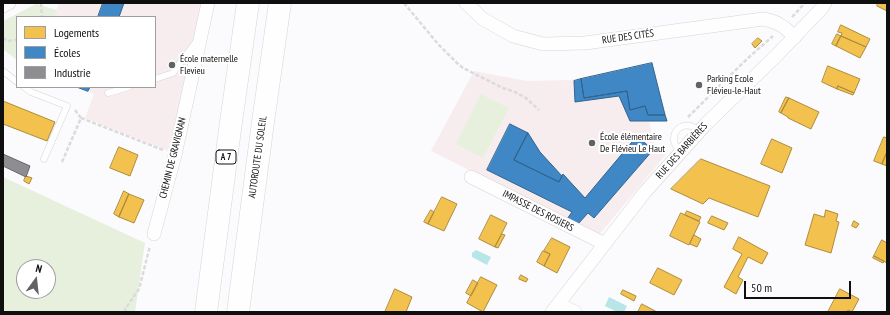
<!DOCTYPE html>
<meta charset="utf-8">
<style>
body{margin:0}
#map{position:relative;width:890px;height:315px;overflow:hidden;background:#fbfafc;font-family:"PT Sans Narrow",sans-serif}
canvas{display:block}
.frame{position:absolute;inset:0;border:4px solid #100f10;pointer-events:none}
.legend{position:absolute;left:16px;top:16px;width:140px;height:72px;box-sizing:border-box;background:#fff;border:1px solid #9f9f9f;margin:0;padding:5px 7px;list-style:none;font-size:12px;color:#100f10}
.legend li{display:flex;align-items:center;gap:8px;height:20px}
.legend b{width:20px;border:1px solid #9f9f9f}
.north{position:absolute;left:16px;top:259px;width:40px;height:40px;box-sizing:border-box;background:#fff;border:1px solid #9f9f9f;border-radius:50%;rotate:15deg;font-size:11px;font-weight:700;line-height:16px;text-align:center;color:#100f10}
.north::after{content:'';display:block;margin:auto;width:14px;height:18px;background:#626163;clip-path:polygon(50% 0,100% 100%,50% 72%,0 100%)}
.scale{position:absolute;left:744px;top:281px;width:107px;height:18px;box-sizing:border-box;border:2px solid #100f10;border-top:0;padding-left:5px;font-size:12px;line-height:14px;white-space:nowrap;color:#100f10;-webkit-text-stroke:3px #fff;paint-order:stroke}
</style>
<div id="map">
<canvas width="890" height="315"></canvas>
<div class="frame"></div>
<ul class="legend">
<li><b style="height:11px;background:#f2c14e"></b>Logements</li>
<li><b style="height:11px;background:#3f88c5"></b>Écoles</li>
<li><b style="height:11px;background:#8d8d92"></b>Industrie</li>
</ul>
<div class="north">N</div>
<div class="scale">50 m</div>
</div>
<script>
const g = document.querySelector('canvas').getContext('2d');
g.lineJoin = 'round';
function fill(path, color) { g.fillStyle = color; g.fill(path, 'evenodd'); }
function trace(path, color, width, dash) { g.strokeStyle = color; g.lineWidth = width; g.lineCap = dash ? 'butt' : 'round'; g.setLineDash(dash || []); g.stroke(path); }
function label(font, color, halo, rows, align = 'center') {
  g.font = font + ' "PT Sans Narrow",sans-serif'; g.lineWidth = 4; g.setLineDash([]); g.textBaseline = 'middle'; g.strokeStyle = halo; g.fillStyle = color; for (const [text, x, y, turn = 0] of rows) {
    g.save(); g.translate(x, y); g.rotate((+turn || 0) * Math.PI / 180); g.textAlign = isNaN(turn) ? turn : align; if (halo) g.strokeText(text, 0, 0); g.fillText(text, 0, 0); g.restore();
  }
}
fill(new Path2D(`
 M59,3H203L195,43L168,151L85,118L94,94L78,87H155V17H54Z
 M652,63L668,121L649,122L654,143L667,153L599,235L431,151L474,71L527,81L570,80Z`), '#f7edef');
fill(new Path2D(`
 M36,4L57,10L54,17H17V60L3,49V21Z
 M481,94L509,108L483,158L456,144Z
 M3,177L145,243L135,312H3ZM24,267H48V291H24Z`), '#e7f0dc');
fill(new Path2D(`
 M476,250L491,257L487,265L472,257V253Z
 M609,297L627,306L624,312H617L605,306Z`), '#b7e5e8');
const homes = new Path2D(`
 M878,3H887V11L877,6Z
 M841,25L870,39L866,47L841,36L842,33L838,32Z
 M837,34L841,36L836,46L832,44Z
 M841,36L866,47L860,58L836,46Z
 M758,38L762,41L755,48L752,44Z
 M828,66L860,79L854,93L838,86L837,89L822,82Z
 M838,86L854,93L853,95L837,89Z
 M786,97L789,98L781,113L779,112Z
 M789,98L819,112L811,129L788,118V117L781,113Z
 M3,101L55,122L47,141L3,124Z
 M884,137L887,138V152L882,164L874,161Z
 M772,139L792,148L782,173L761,164Z
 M119,147L138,155L130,176L110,168Z
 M887,152V166L882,164Z
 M701,159L770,186L758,217L709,198L703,204L671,189Z
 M26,176L32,178L29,184L24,181Z
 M124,191L129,194L119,217L114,214Z
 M129,194L144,200L134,223L119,217Z
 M442,197L457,204L444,231L428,224Z
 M431,210L434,212L428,224L424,222Z
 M826,210L838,214L836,221L839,222L831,253L805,245L814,214L824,217Z
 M687,211L701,217L699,221L685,215Z
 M681,213L700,222L689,245L670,236Z
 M491,215L507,223L495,247L479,239Z
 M712,216L728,223L724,230L708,223Z
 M854,221L859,224L856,228L852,226Z
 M502,234L505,235L498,248L495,247Z
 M694,235L701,239L697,247L690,244Z
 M739,237L768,253L762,264L748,257L738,277L743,280L736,294L724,287L742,254L733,249Z
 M552,238L570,247L557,273L544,266L550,254L544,251Z
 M882,240L887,243V263L874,256Z
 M543,251L550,254L544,266L537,262Z
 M874,256L884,261L883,263L873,258Z
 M658,268L682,280L674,295L650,283Z
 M521,275L528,279L526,282L519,279Z
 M481,277L497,285L483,312L467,303Z
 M473,280L478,283L471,296L466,293Z
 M395,289L412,297L406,312H385Z
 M840,289L859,299L852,312L848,310L847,312H828Z
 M623,290L636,296L634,301L621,294Z
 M642,304L657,312H638Z`);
fill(homes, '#f2c14e');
trace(homes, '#ae8c3b', 1);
const schools = new Path2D(`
 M103,3H124L119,17H120H98Z
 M652,63L665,115H648L645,106L630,110L627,91L584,98L581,79Z
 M581,79L584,98L627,91L630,110L645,106L648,115H665L667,121H630L619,96L575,102L574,81Z
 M77,87H91H90L88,91Z
 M510,124L528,133L514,160L559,182L563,174L585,198L637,136L653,150L594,218L588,213L578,224L567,219L572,212L487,170Z
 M528,133L540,152L562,176L559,182L514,160Z`);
fill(schools, '#3f88c5');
trace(schools, '#31648f', 1);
const industry = new Path2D(`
 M3,154L30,166L26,177L3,166Z`);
fill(industry, '#8d8d92');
trace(industry, '#68676b', 1);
const service = new Path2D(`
 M3,71L17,82
 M155,79L173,73L195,43L197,42
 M24,87L31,92L67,106L44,159
 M108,93L129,87
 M681,152C678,149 675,145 674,141C673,130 681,124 691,126C694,127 697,130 700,131`);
const minor = new Path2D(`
 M466,3L483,19L513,36L543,44L585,43L763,19C779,22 783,26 795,37
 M3,6L9,3
 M471,177L605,244
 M154,234L175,155L208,3
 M558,304L575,312
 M552,312L645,192L705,125L776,56L822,8L825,3`);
const motorway = new Path2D(`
 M206,312L231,122L248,3
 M238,312L263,122L280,3`);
trace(service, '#d5d4d6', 7);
trace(minor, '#d5d4d6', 14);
trace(motorway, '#d5d4d6', 23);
trace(new Path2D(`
 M41,3L42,17
 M404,3L438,44L457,63L463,68L503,88L515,92L526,98L539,110
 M792,17L805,3
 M3,38L8,41L17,40
 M688,117L748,58L773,36
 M81,118L163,150
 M62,162L81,118L75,110
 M126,312L125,309L139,289L150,246`), '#dbdbdc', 2.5, [4, 2]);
trace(service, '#fefeff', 6);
trace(minor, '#fefeff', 13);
trace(motorway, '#fefeff', 22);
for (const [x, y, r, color] of [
 [172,65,4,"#626163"],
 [699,85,4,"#626163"],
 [592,143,4,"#626163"]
]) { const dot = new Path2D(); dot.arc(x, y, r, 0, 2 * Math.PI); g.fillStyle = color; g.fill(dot); trace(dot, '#fff', 1.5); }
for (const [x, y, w] of [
 [226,157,20]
]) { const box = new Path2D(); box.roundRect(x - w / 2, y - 7, w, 14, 3); g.fillStyle = '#fff'; g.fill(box); trace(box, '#100f10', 1); }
label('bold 9px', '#100f10', null, [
 ["A 7",226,157]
]);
label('10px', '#100f10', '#fff', [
 ["RUE DES CITÉS",628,37,-8],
 ["RUE DES BARBIÈRES",682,151,-48],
 ["AUTOROUTE DU SOLEIL",258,157,-82],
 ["CHEMIN DE GRAVIGNAN",173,158,-76],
 ["IMPASSE DES ROSIERS",538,211,27]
]);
label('10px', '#100f10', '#fff', [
 ["École maternelle",180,59],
 ["Flevieu",180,71],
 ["Parking Ecole",707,79],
 ["Flévieu-le-Haut",707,91],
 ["École élémentaire",600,137],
 ["De Flévieu Le Haut",600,149]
], 'left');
</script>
